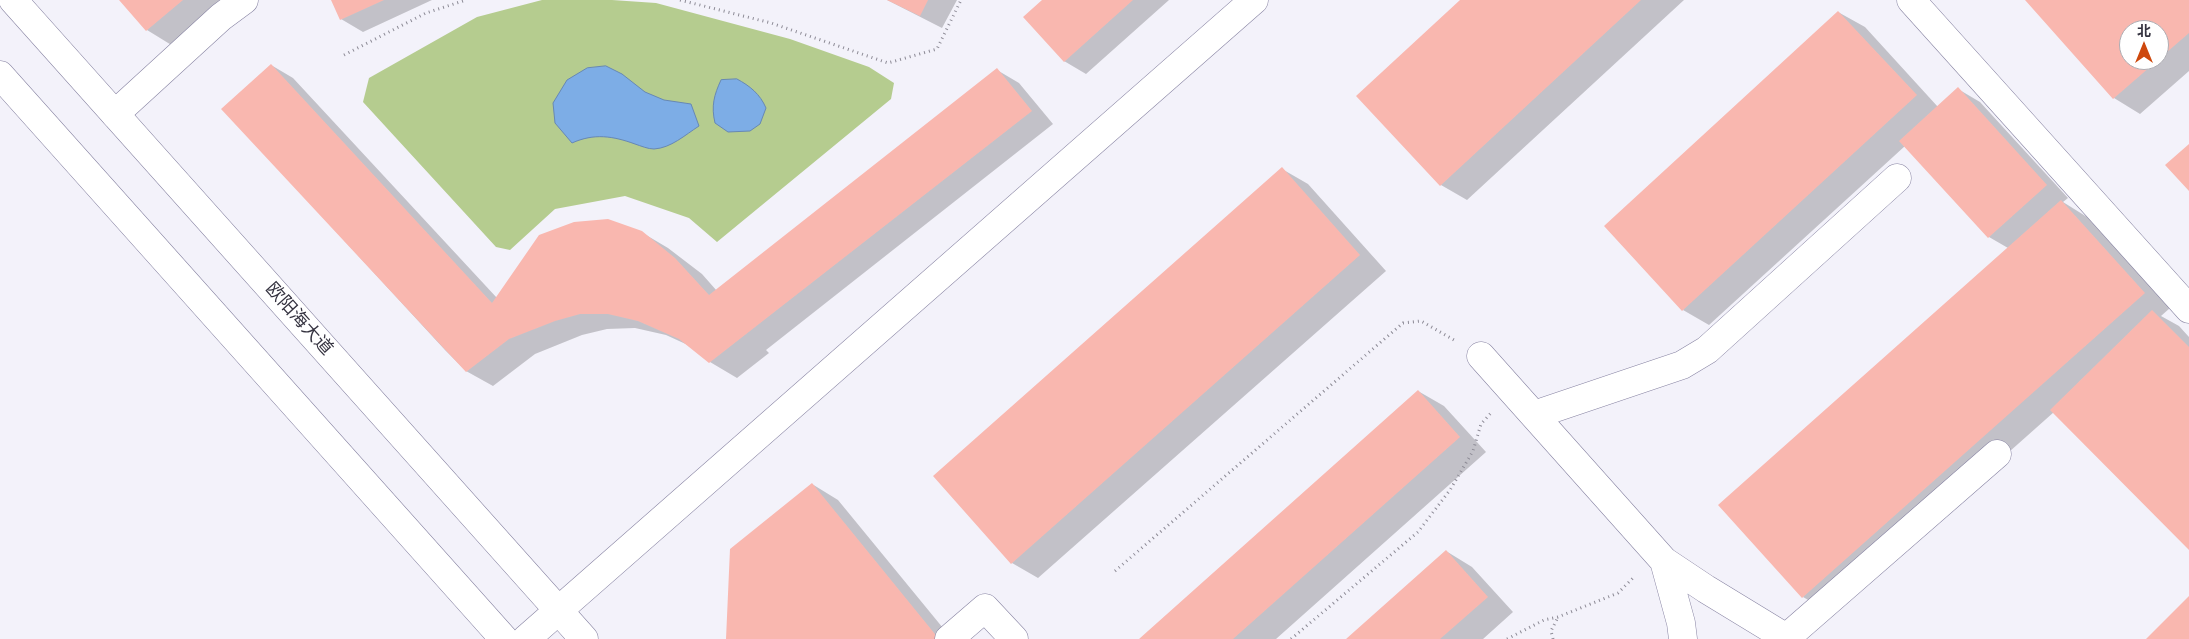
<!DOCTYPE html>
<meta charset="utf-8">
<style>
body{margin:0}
#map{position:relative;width:2189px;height:639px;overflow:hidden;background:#f3f2fa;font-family:Montserrat,"Noto Sans SC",sans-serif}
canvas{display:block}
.north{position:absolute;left:2119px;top:20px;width:50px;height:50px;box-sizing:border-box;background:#fff;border:1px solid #aeadb3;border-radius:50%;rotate:0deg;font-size:14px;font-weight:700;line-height:20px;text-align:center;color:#353340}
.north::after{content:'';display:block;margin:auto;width:18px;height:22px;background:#ce480d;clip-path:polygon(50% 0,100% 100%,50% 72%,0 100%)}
</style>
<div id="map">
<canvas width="2189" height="639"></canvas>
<div class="north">北</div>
</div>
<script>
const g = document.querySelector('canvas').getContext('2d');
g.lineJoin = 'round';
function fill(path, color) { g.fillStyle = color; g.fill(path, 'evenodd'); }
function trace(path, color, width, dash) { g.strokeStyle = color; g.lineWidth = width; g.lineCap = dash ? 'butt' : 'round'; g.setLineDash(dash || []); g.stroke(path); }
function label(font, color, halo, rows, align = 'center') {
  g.font = font + ' Montserrat,"Noto Sans SC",sans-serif'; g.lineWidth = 4; g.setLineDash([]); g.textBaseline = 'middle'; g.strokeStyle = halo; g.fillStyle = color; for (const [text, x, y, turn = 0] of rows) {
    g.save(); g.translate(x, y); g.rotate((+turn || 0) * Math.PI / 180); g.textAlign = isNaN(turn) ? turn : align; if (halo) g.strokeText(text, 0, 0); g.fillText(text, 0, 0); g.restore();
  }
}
fill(new Path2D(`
 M542,0H612L656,3L790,39L869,67L894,83L891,99L717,242L689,218L625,196L555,209L510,250L496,247L363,102L369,78L477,17Z`), '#b5cc8f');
const water = new Path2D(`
 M606,66L622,74L645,92L664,100L691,104L699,126C685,135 671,148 654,149C648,149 641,146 635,144C613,136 594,133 572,143L555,123L553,103L567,80L587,68Z
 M737,79C750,86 760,94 766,108L760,124L750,131L728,132L715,123C711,106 714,95 721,80Z`);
fill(water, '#7dade6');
trace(water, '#6788b4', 1);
fill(new Path2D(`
 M121,0H221L173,46L147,30Z
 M332,0H432L363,32L341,19Z
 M887,0H957L942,28Z
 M1044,0H1169L1086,74L1064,61Z
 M1462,0H1684L1467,200L1441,185Z
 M2027,0H2189V71L2140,114L2114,98ZM2129,30H2159V60H2129Z
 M1838,12L1865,27L1938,107L1958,89L1980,102L2068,198L2063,202L2087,217L2170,308L2161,316L2179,326L2189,337V548L2054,412L1829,612L1803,597L2008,248L1989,237L1905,146L1709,325L1683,310Z
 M271,65L293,78L497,298L641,232L668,248L702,274L717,291L997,70L1019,83L1053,124L766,350L769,353L737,378L710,362L690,346L666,335L635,328L607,329L582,335L535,354L493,386L466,371L445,350L223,109Z
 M1282,169L1308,184L1386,271L1038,578L1012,563L935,476Z
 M1418,391L1444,406L1486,452L1276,639H1140Z
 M812,484L838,500L952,639H728Z
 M1446,551L1472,567L1513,612L1483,639H1347Z`), '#0003');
fill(new Path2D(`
 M119,0H183L146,31Z
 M331,0H384L340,20Z
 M887,0H928L920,16Z
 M1042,0H1133L1064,62L1023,17Z
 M1460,0H1641L1440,186L1356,96Z
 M2025,0H2189V33L2159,59V30H2129V60H2158L2113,99Z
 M1838,11L1917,95L1682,311L1604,226Z
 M271,64L492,303L539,235L574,222L608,219L642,231L675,258L709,295L997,68L1032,111L709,363L679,339L638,321L608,314H580L555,321L509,339L466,372L221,109Z
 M1958,87L2047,185L1988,238L1899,141Z
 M2189,144V191L2165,165Z
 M1282,167L1360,255L1011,564L933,476Z
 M2061,200L2145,293L1802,598L1718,505Z
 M2152,310L2189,347V550L2050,410Z
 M1418,390L1460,437L1233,639H1139Z
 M812,483L939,639H726L730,549Z
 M1446,550L1488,597L1440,639H1346Z
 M2189,596V639H2146Z`), '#f9b7af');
const minor = new Path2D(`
 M1911,0L2189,309
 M115,114L221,17L244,0
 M1481,356L1664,561L1681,623L1683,639
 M1534,415L1682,365L1707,350L1897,178
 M1664,561L1706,589L1788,639
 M1786,638L1997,454
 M949,639L985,608L1014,639`);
const major = new Path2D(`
 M13,0L584,639
 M0,75L504,639
 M526,639L1254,0`);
trace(minor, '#8783a2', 29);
trace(major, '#8783a2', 29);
trace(new Path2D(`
 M680,0L771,23L888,63L937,49L961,0
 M344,55L426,13L466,0
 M1115,571L1403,323L1421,321L1454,340
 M1291,639L1418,532L1450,490L1473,451L1481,424L1491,413
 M1507,639L1544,620L1558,617L1618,593L1635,576
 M1553,639L1551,631L1558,617`), '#8c8a95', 3, [1, 4]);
trace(minor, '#fff', 28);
trace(major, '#fff', 28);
label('18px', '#353340', '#fff', [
 ["欧阳海大道",299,319,48]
]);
</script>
